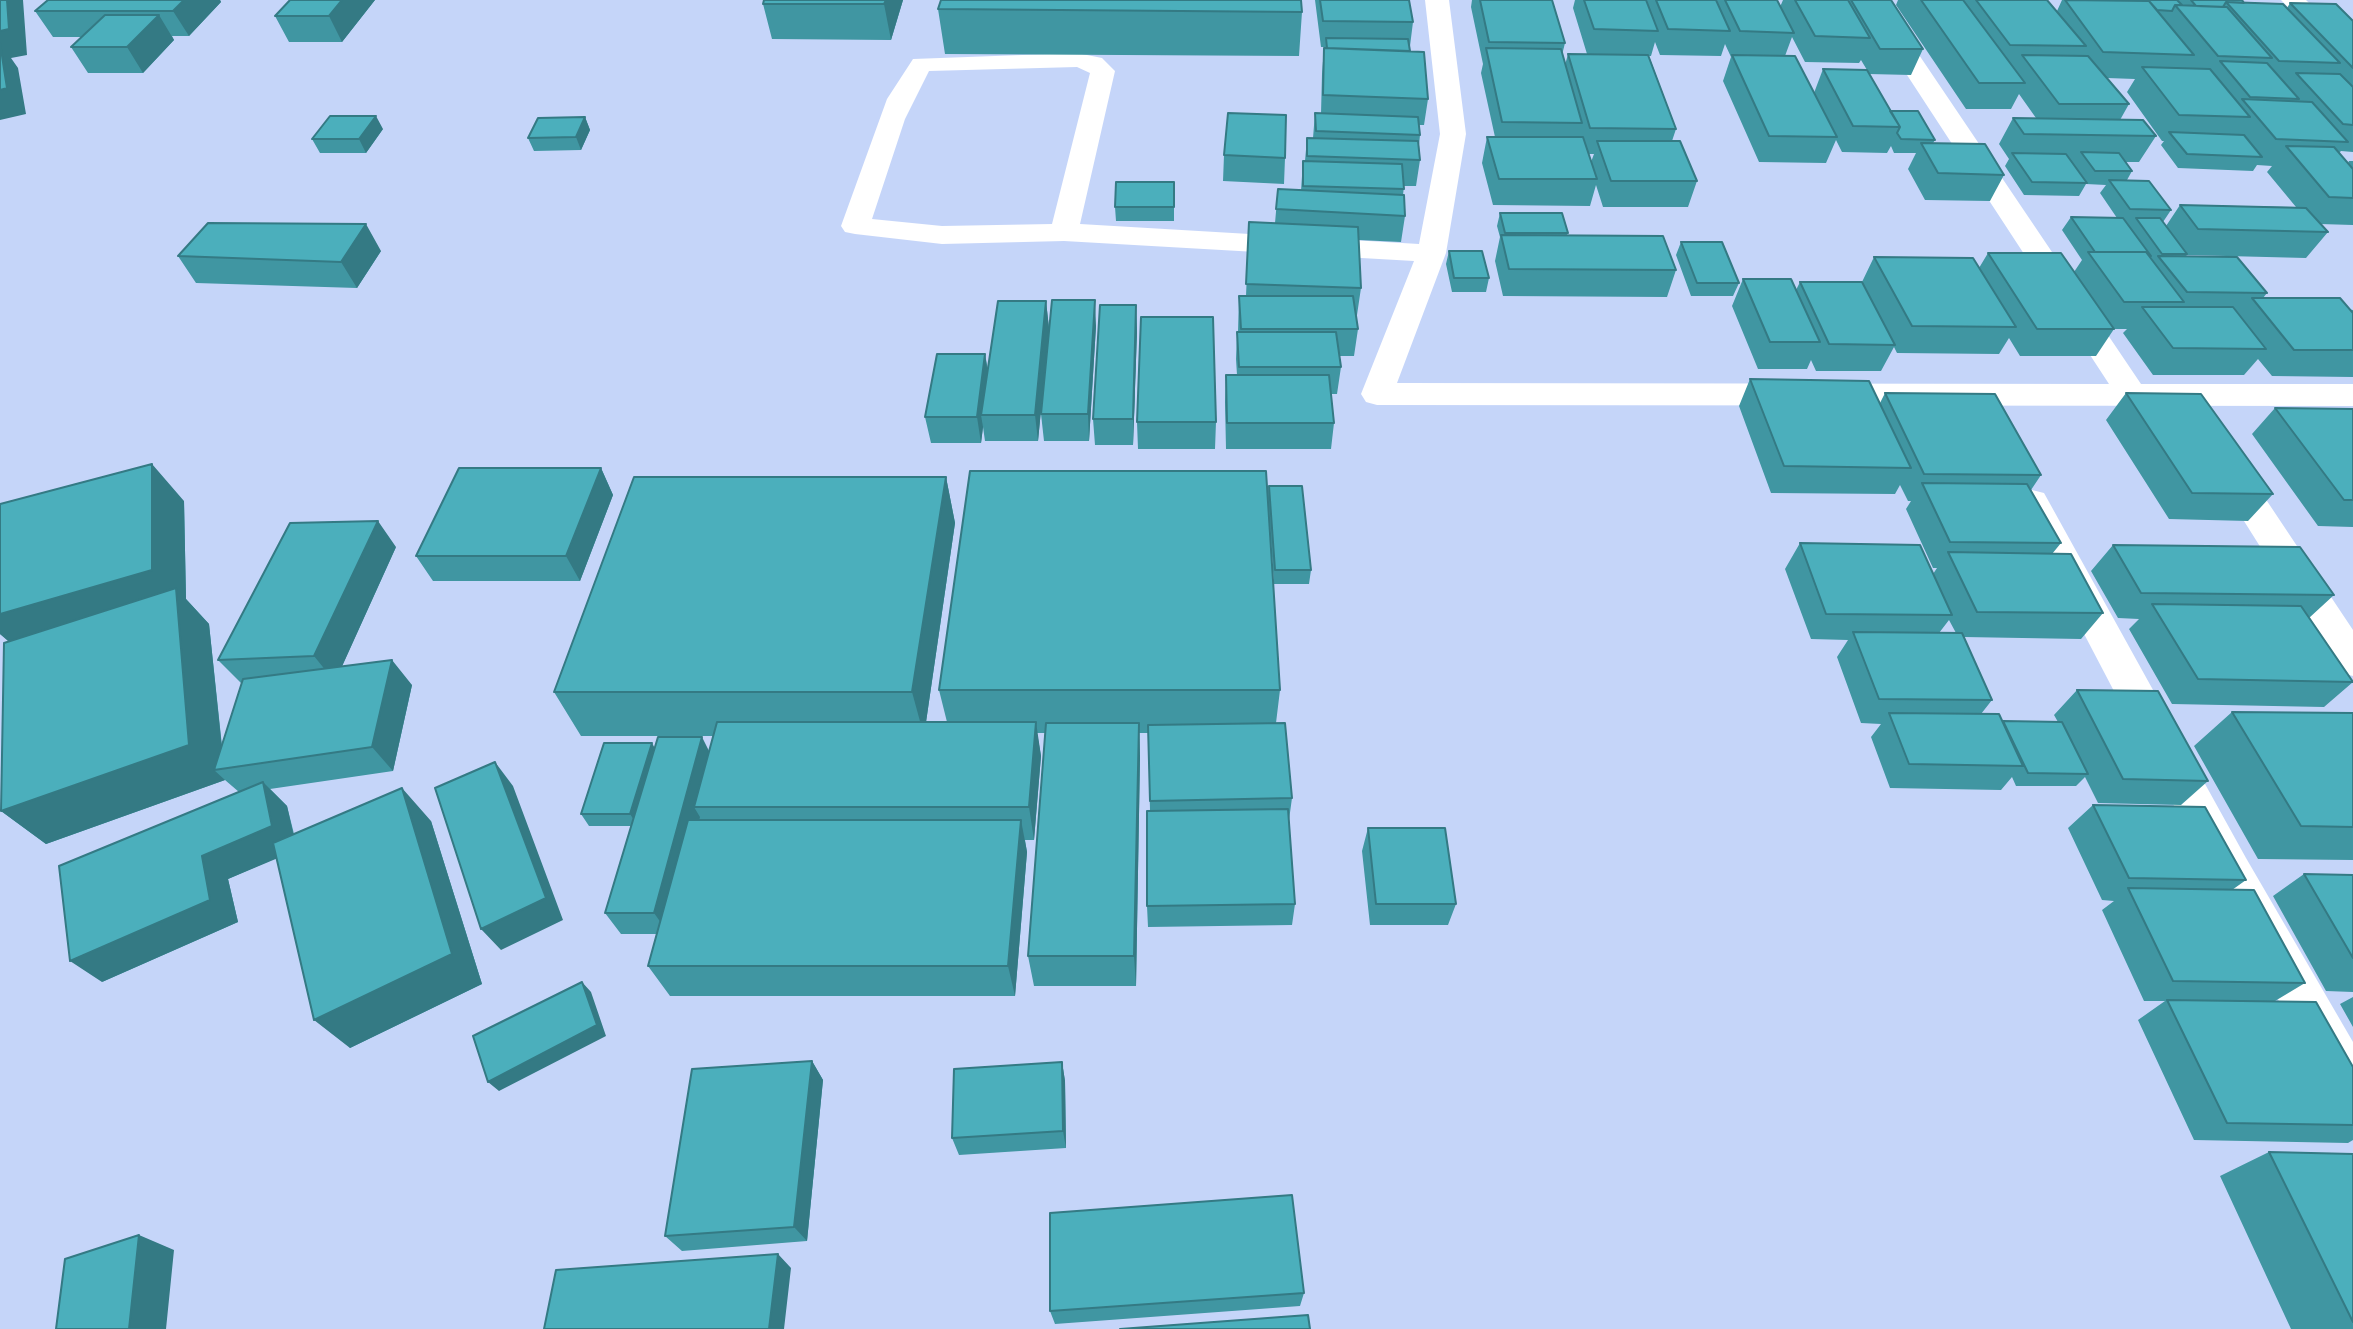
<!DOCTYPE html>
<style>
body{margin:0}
canvas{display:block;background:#c5d5f9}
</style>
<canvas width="2353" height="1329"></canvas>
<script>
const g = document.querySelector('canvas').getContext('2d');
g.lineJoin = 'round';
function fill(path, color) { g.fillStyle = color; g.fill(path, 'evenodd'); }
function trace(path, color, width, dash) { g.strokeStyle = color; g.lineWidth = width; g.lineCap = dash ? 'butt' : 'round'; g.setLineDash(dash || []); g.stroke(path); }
fill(new Path2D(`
 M1425,0H1449L1466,134L1446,253L1397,383L2109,384L1858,0H1882L2141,384H2353V406L1377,405L1366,402L1361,394L1414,261L1064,241L942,244L855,234L845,232L841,226L887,99L913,59L1077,53L1102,58L1115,71L1080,224L1419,244L1440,134ZM1077,67L1090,73L1052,224L942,226L872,219L905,119L929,71Z
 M2281,0H2306L2353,46V67L2344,65Z
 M2227,455L2239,459L2353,630V676L2339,672L2210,467L2215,459Z
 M2032,490L2044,493L2049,502L2246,858L2353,1042V1112L2336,1105L2216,886L2015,502L2020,493Z`), '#fff');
fill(new Path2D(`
 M48,0H220L221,2L189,36H172L174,40L143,73H88L71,47L82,37H53L35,11Z
 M290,0H375L342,42H289L275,16Z
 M764,0H903L891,40L772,39L763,4Z
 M1315,0H1409L1413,22L1410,46V51L1428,99L1424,125H1419L1420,135L1419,145L1420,160L1416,186H1404L1403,195L1405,216L1401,242L1359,240L1361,288L1357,315H1356L1358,329L1354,356H1339L1341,367L1337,394H1331L1334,423L1331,449H1226L1225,402L1226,375H1237L1236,359L1237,332H1238L1239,296H1246L1249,222L1275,223L1278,189L1301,191L1303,161H1305L1307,138H1313L1315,113L1321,114L1322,74L1324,48L1325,47H1321Z
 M1472,0H1552L1565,43L1562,55L1565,65L1568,54H1587L1573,8L1575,0H1777L1780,7L1783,0H1891L1923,49L1911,75L1869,74L1890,111L1935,140L1933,143L2004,175L1990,201L1925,200L1908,169L1916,153H1894L1891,146L1887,153L1842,152L1836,140L1826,163L1759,162L1723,81L1731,57L1725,44L1721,56L1660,55L1655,42L1651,56H1649L1676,129L1672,141L1697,181L1688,207H1603L1596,185L1590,206L1493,205L1482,163L1487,137H1495L1481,73L1483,64L1471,7ZM1792,37L1805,62L1859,63L1861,60L1867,70L1823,69L1814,93L1785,56ZM1588,154H1594L1591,162Z
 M1898,0H2047L2057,11L2062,0H2242L2244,3L2287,8L2290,3L2353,21V152L2341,151L2339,153L2348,163L2349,161H2353V225L2320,224L2328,232L2306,258L2187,255L2186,256L2267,293L2263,298L2353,310V377L2272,376L2258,359L2244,375H2153L2123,333L2127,329H2114L2096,356H2020L2009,338L1999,354L1897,353L1894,347L1881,371H1816L1811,360L1807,369H1758L1732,306L1743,279L1796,290L1800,282H1862L1874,257L1979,268L1988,253L2074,272L2082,260L2062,230L2071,217L2117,218L2100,193L2106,185L2086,184L2079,196L2024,195L2005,166L2009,159L1999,144L2013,118H2036L2019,94L2011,109H1966L1896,5ZM2107,78L2135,79L2127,92L2162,141H2164L2161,145L2178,168L2253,171L2257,165L2272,166L2267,172L2296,207L2180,205L2166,226L2163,222L2171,210L2127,180L2132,171L2126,162H2139L2156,136L2120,120L2129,104Z
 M938,9L1302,12L1299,56L945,54Z
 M585,117L590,130L581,150L534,151L528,138Z
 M383,129L366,153H320L312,139Z
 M1224,155L1285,158L1284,184L1223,181Z
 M1174,182V221H1116L1115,207Z
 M1500,213L1568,233L1567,235L1676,270L1667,297L1503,296L1495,261L1500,237L1497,226Z
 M1681,242L1739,283L1733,296H1691L1676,255Z
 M381,251L357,288L196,283L178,256Z
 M1449,251L1489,278L1486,292H1452L1446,264Z
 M1046,301L1049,328L1038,441H985L983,427L981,443H931L925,417L985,354L988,370Z
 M1136,305L1137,332L1133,445H1095L1093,419Z
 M1096,326L1089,441H1044L1041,414Z
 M1750,379L1880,403L1885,393L2041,475L2031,490L2061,543L2052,554L2103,613L2081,639L1964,637L1992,700L1981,714L2003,722H2058L2054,715L2077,690L2208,781L2181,805L2098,803L2085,777L2076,786H2016L2012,777L2001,790L1890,788L1871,737L1881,724L1861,723L1837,657L1848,640L1811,639L1785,569L1800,543L1933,574L1937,568H1933L1906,509L1911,501H1908L1900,485L1895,494L1771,493L1739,406ZM1949,620L1956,633H1939Z
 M2126,393L2273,494L2248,521L2169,519L2106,420Z
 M2275,408L2353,409V527L2318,526L2252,434Z
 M1137,422H1216L1215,449H1138Z
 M601,468L613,495L580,581H433L416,556Z
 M946,477L955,523L926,722H947L939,690L1268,498L1269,486L1311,570L1309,584H1274L1269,515L1280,690L1276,723L1292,798L1289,820L1295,904L1292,925L1148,927L1147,906L1150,810L1148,733H1139L1140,757L1136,986H1034L1028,956L1045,733H1037L1041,756L1034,840H1025L1027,852L1015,996H670L648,966L657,934H621L605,913L631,826H589L581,814L655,748L709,752L713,736H581L554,692Z
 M184,501L186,599L209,624L222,746L242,684L218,660L396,547L342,666L412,685L393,771L270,789L287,806L294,834L431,821L482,984L350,1048L276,858L228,879L238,922L102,982L239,792L225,780L46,844L1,811L9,641L0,634V504Z
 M2113,545L2334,595L2309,618L2353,682L2324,707L2172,704L2129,629L2139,619L2118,618L2091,571Z
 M2232,712L2353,713V860L2258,859L2194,746Z
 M2093,805L2246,880L2232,890L2305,983L2275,1001L2353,1067V1140L2348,1143L2194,1140L2138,1020L2165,1001H2144L2102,910L2114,901L2102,900L2068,828Z
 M1368,828L1456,904L1448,925H1370L1362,851Z
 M2304,874L2353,875V992L2326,991L2273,896Z
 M2353,997V1027L2340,1004Z
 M812,1061L823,1080L807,1241L682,1251L665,1236Z
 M1062,1062L1065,1081L1066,1148L959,1155L952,1138Z
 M2269,1152L2353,1154V1329H2291L2220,1176Z
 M1304,1293L1300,1306L1055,1324L1050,1311Z`), '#4096a2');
fill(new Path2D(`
 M7,0H23L27,55L11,58L18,68L26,114L0,120V31Z
 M184,0H220L221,2L189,36L173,11Z
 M342,0H375L342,42L329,16Z
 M886,0H903L891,40L884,4Z
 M159,15L174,40L143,73L127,47Z
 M376,116L383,129L366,153L359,139Z
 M585,117L590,130L581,150L576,137Z
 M366,224L381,251L357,288L341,262Z
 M1095,300L1096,326L1089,441L1088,414Z
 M1046,301L1049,328L1038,441L1035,415Z
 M1136,305L1137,332L1133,445V419Z
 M985,354L989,381L981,415L983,427L981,443L977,417Z
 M152,464L184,501L186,599L209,624L224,768L214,770L225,780L46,844L1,811L24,655L0,634V614Z
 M601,468L613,495L580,581L566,556Z
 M946,477L955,523L924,736L912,692Z
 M378,521L396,547L335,682L314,656Z
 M392,660L412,685L393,771L372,747Z
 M1036,722L1041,756L1034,840L1029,807Z
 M1139,723L1140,757L1136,986L1134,956Z
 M702,737L714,761L694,807L700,817L669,934L654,913Z
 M652,743L659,756L638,826L630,814Z
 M495,762L513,786L563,920L501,950L481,929Z
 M263,782L287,806L297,850L228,879L238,922L102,982L70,961L202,856Z
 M402,788L431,821L482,984L350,1048L314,1020Z
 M1021,820L1027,852L1015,996L1008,966Z
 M582,982L591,992L606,1036L499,1091L488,1082Z
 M812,1061L823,1080L807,1241L794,1227Z
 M1062,1062L1065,1081L1066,1148L1063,1131Z
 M139,1235L174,1250L166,1329H129Z
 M778,1254L791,1268L784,1329H769Z`), '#347a84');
const building = new Path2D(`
 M0,0H7L9,29L0,31Z
 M48,0H184L173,11H35Z
 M290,0H342L329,16H275Z
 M764,0H886L884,4H763Z
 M941,0H1301L1302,12L938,9Z
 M1320,0H1409L1413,22L1323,21Z
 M1480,0H1552L1565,43L1489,42Z
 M1584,0H1646L1658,31L1594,29Z
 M1656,0H1716L1730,31L1668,29Z
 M1725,0H1777L1794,33L1740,31Z
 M1795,0H1848L1870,38L1815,36Z
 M1851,0H1891L1923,49H1880Z
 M1921,0H1963L2025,83H1979Z
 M1976,0H2047L2086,46L2010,45Z
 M2065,0L2149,1L2194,55L2103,52Z
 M2129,0H2177L2182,5H2175L2172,11L2157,10L2149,1Z
 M2191,0H2242L2244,3L2226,2L2223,7L2196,6Z
 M2226,2L2283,4L2340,63L2279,61Z
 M2290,3L2336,4L2353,21V68Z
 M2175,5L2227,7L2272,58L2218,56Z
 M105,15H159L127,47H71Z
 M1326,38L1408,39L1410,51L1327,48Z
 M0,43L7,88L0,90Z
 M1324,48L1424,52L1428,99L1323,95Z
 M1486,48L1561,49L1582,123L1502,122Z
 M1568,54L1648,55L1676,129L1590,128Z
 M1732,55L1795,56L1837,137L1769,136Z
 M2022,55L2088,56L2129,104H2059Z
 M2220,61L2267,63L2299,99L2250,97Z
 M2142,67L2210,69L2250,117L2179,115Z
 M1823,69L1867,70L1900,127L1853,126Z
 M2296,73L2340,74L2353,87V125L2343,124Z
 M2242,99L2312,102L2348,142L2276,139Z
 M1890,111H1918L1935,140L1901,139L1897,133L1900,127Z
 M1228,113L1286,115L1285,158L1224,155Z
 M1315,113L1418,117L1420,135L1316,131Z
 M330,116H376L359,139H312Z
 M585,117L576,137L528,138L538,118Z
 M2013,118L2143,120L2156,136L2024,134Z
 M2169,132L2244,135L2262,157L2187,154Z
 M1487,137H1583L1597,179H1499Z
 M1307,138L1418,141L1420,160L1307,156Z
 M1597,141H1680L1697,181H1611Z
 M1921,143L1985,144L2004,175L1938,173Z
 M2286,146L2334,147L2353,169V198L2329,197Z
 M2081,152L2119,153L2132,171H2095Z
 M2012,153L2066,154L2087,183L2032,182Z
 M1303,161L1402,164L1404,189L1303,186Z
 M2109,180L2149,181L2171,210L2130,209Z
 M1116,182H1174V207H1115Z
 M1278,189L1404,195L1405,216L1276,209Z
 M2180,205L2306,208L2328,232L2198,229Z
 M1500,213H1562L1568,233H1505Z
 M2071,217L2123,218L2151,256H2149L2146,252H2095Z
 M2136,218H2160L2187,254H2162Z
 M1249,222L1358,227L1361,288L1246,284Z
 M208,223L366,224L341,262L178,256Z
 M1501,235L1663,236L1676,270L1509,269Z
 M1681,242H1722L1739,283H1697Z
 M1449,251H1482L1489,278H1454Z
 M2088,252H2146L2184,302H2124Z
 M1988,253H2061L2114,329H2037Z
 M2158,256L2237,257L2267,293L2187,292Z
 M1874,257L1973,258L2016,327L1912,326Z
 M1743,279H1791L1820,342H1770Z
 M1800,282H1862L1895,345L1829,344Z
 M1239,296H1353L1358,329H1241Z
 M2252,298H2340L2353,313V350H2294Z
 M1052,300H1095L1088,414H1041Z
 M998,301H1046L1035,415H981Z
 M1100,305H1136L1133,419H1093Z
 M2142,307H2233L2266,349L2173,348Z
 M1141,317H1213L1216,422H1137Z
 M1237,332H1336L1341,367H1239Z
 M937,354H985L977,417H925Z
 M1226,375H1329L1334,423H1227Z
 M1750,379L1869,381L1911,468L1784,466Z
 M1885,393L1995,394L2041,475L1924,474Z
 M2126,393L2201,394L2273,494L2192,493Z
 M2275,408L2353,409V500H2344Z
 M152,464V570L0,614V504Z
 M459,468H601L566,556H416Z
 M970,471H1266L1280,690H939Z
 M634,477H946L912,692H554Z
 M1922,483L2027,484L2061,543L1950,542Z
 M1269,486H1302L1311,570H1275Z
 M378,521L314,656L218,660L290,523Z
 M1800,543L1920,545L1952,615L1826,614Z
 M2113,545L2300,547L2334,595L2141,593Z
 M1948,552L2071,554L2103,613L1977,612Z
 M176,588L189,745L1,811L4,643Z
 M2152,604L2301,606L2353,682L2198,679Z
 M1853,632L1962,633L1992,700L1879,699Z
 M392,660L372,747L214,770L243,679Z
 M2077,690L2158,691L2208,781L2123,779Z
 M2232,712L2353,713V827L2301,826Z
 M1889,713L1999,714L2023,766L1909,764Z
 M2003,721L2062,722L2088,774L2028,773Z
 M717,722H1036L1029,807H694Z
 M1046,723H1139L1134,956H1028Z
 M1285,723L1292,798L1150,801L1148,725Z
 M658,737H702L654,913H605Z
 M604,743H652L630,814H581Z
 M495,762L546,898L481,929L435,788Z
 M263,782L272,826L202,856L210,900L70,961L59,866Z
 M402,788L452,954L314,1020L273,843Z
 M2093,805L2205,807L2246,880L2129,878Z
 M1288,809L1295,904L1147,906V811Z
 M688,820H1021L1008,966H648Z
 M1368,828H1445L1456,904H1376Z
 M2304,874L2353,875V958Z
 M2128,888L2254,890L2305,983L2173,981Z
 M582,982L597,1025L488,1082L473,1036Z
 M2167,1000L2316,1002L2353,1067V1125L2227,1123Z
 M812,1061L794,1227L665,1236L692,1069Z
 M1062,1062L1063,1131L952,1138L954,1069Z
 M2269,1152L2353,1154V1322Z
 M1292,1195L1304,1293L1050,1311V1213Z
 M139,1235L129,1329H56L65,1259Z
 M778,1254L769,1329H544L556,1270Z
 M1308,1315L1310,1329H1120Z`);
fill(building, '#4bafbc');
trace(building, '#347a84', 2);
</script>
